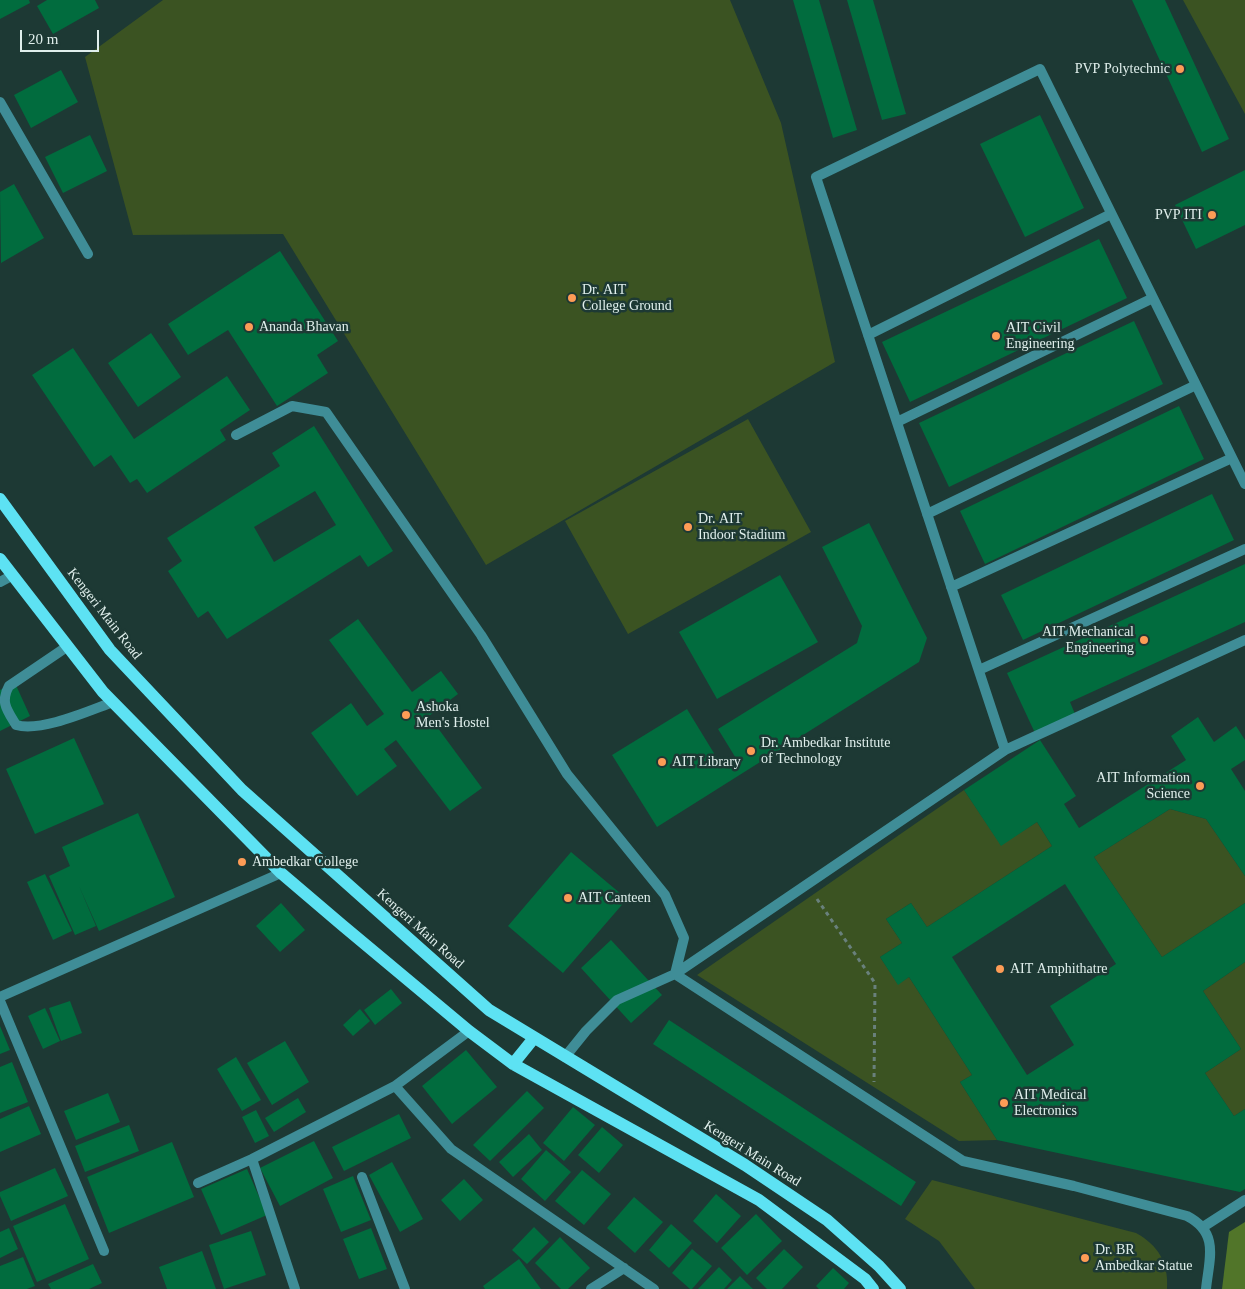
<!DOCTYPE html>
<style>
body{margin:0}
#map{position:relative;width:1245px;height:1289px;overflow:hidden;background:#1d3934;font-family:Georgia,serif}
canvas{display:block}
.scale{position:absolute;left:20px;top:30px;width:79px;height:22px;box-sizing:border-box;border:2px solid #e0efec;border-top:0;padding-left:6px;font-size:15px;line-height:18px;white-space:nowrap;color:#e0efec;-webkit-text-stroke:4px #1d3934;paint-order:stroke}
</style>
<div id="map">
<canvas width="1245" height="1289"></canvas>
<div class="scale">20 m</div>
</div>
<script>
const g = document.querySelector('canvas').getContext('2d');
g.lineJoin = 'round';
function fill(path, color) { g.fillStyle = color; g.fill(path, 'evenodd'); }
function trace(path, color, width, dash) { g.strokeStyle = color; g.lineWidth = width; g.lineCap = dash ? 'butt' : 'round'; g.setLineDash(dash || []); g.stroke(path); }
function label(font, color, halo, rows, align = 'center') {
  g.font = font + ' Georgia,serif'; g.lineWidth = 5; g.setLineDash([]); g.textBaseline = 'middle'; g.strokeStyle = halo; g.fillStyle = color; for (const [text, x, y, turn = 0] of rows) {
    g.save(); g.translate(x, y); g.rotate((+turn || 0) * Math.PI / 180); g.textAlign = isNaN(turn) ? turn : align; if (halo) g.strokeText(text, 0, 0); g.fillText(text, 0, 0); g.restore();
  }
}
fill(new Path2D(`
 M163,0H730L781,123L835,362L486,565L283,234L133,235L85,57Z
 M1183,0H1245V114Z
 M748,419L811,532L628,634L565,521Z
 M964,790L1001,845L1037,822L1052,846L927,927L911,903L886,919L902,943L880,957L898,984L909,977L972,1075L960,1082L997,1140L959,1141L697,975Z
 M1170,809L1206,819L1245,876V903L1162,957L1094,857Z
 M1245,962V1109L1234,1116L1205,1073L1241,1049L1203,991Z
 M932,1180L1136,1233C1158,1245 1169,1263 1167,1289H975L939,1241L905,1219Z`), '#3b5322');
fill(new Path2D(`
 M1245,1222V1289H1222L1229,1232Z`), '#517529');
fill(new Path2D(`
 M0,0H29L30,3L0,19Z
 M47,0H95L99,8L53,34L37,6Z
 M793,0H819L857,130L833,138Z
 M847,0H873L906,114L882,120Z
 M1132,0H1165L1229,139L1202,152Z
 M61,70L78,102L31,128L14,95Z
 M1040,115L1084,208L1025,237L980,144Z
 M90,135L107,171L63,193L45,157Z
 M1245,170V225L1196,249L1175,205Z
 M14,184L44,238L1,263L0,192Z
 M1099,239L1127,298L910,402L882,342Z
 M280,251L338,341L317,355L328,373L277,406L228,330L188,355L168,324Z
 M1134,321L1163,384L949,487L919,423Z
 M151,333L181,377L138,407L108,363Z
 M73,348L134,439L227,376L250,410L220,430L226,440L147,493L137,479L130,483L111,455L94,467L32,375Z
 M1179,406L1204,459L985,564L960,511Z
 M314,426L393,551L368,567L360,555L227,639L208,611L198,618L168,571L182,561L167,538L280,466L272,453ZM315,491L336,525L274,562L254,527Z
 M1212,494L1234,540L1023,640L1001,595Z
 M869,523L927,638L919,662L657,827L612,755L687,709L723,768L737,760L718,729L857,643L862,626L822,547Z
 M1245,564V622L1070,702L1075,714L1035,733L1007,673Z
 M780,575L818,642L717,699L679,632Z
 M358,619L412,692L441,671L458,694L429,716L482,788L450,811L396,740L384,749L397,766L357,796L311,733L351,703L367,726L384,714L329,640Z
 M15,683L30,716L0,731V690Z
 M1198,717L1214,742L1236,726L1245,740V760L1231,769L1245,791V876L1206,819L1170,809L1094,857L1162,957L1245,903V962L1203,991L1241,1049L1205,1073L1234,1116L1245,1109V1189L1240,1192L997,1140L960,1082L972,1075L909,977L898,985L880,957L902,943L886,919L911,903L927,927L1052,846L1037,822L1001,846L964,790L1040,740L1076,796L1064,804L1079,828L1186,760L1171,736ZM1065,884L1116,964L1050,1006L1074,1045L1027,1075L952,957Z
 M74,738L104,804L35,834L6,769Z
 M138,813L175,897L99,931L79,886L96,926L75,935L49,876L70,866L62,847Z
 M571,852L627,899L563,973L508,926Z
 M45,874L72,931L53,940L27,882Z
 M281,903L305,930L280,952L256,926Z
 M611,940L662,995L631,1023L581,968Z
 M391,989L402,1003L375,1025L364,1010Z
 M70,1001L82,1033L61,1041L49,1008Z
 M45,1008L60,1041L43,1049L28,1016Z
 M360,1009L370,1021L353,1036L343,1025Z
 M669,1020L916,1182L901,1206L653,1044Z
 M0,1026L10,1050L0,1054Z
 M285,1041L309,1082L272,1105L247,1063Z
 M466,1050L497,1087L452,1124L422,1086Z
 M236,1057L261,1100L242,1111L217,1069Z
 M12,1062L28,1102L0,1113V1067Z
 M527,1091L544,1108L490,1161L473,1145Z
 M108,1093L120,1122L76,1140L64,1111Z
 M298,1098L306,1112L274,1132L265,1118Z
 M29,1106L41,1134L0,1152V1119Z
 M573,1107L595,1125L564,1161L543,1143Z
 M256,1110L269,1136L255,1143L242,1117Z
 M399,1114L411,1138L344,1171L332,1147Z
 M129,1125L139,1151L85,1172L75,1146Z
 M602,1127L623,1145L599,1173L578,1155Z
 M529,1134L542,1150L513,1177L499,1162Z
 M314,1141L333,1178L280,1206L260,1168Z
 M172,1142L194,1197L109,1233L87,1177Z
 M546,1150L571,1172L545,1201L521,1179Z
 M392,1162L423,1219L400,1232L369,1175Z
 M55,1168L68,1196L11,1221L0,1196V1192Z
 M247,1169L267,1215L221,1235L201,1189Z
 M582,1170L611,1194L584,1225L555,1201Z
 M353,1176L371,1220L341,1232L323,1189Z
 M464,1179L483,1200L460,1221L441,1200Z
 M716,1194L741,1216L717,1243L693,1221Z
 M634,1197L663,1222L635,1253L607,1228Z
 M65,1204L89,1259L37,1282L13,1226Z
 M756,1214L782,1241L747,1275L721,1248Z
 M671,1224L692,1243L669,1268L649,1250Z
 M534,1227L549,1242L527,1264L512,1250Z
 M9,1228L18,1249L0,1258V1232Z
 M371,1228L387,1269L359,1279L343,1239Z
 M251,1231L266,1275L224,1289L209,1245Z
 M560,1237L590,1268L568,1289H561L535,1263Z
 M692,1249L712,1266L692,1289H690L672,1273Z
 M784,1249L803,1267L782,1289H767L756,1278Z
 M202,1251L216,1289H167L159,1267Z
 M23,1257L35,1286L27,1289H0V1266Z
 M519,1259L541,1289H485L483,1286Z
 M93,1264L102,1283L89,1289H51L48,1284Z
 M719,1267L732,1280L724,1289H698Z
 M833,1268L849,1283L844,1289H819L816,1286Z
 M740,1276L753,1289H727Z`), '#016c3e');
trace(new Path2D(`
 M817,899L875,983L874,1082`), '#69807c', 3, [4, 4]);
trace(new Path2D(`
 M868,335L1111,214
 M897,422L1153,298
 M236,435L292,406L326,412L481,635L567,774L665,895L684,938L675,974L963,1161L1074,1186L1187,1216C1220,1233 1209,1259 1206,1289
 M927,514L1196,385
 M0,582L13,575
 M951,587L1232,458
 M68,646L9,686C0,702 7,710 16,725C42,732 88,711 113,702
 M979,670L1245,549
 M1005,750L816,177L1040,69L1245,484
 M565,1057L586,1031L617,1000L675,974L1005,750L1245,640
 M1203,1227L1245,1200`), '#3f8d97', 10);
trace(new Path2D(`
 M0,102L88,254
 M0,997L281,873
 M0,1001L104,1251
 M395,1086L451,1149L654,1289
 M252,1159L295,1289
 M362,1177L405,1289
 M198,1183L252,1159L395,1086L469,1031
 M591,1289L624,1268`), '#3f8d97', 10);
trace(new Path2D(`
 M0,499L110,650L242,790L489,1010L745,1165L827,1220L879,1266L900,1289
 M0,559L103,692L281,873L342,925L469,1031L513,1064L759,1200L865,1279L873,1289
 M513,1064L534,1038`), '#5de2f3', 12);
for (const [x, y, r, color] of [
 [1180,69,5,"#fd9c56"],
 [1212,215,5,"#fd9c56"],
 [572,298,5,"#fd9c56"],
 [249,327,5,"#fd9c56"],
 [996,336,5,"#fd9c56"],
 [688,527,5,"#fd9c56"],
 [1144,640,5,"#fd9c56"],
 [406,715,5,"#fd9c56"],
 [751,751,5,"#fd9c56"],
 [662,762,5,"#fd9c56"],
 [1200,786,5,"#fd9c56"],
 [242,862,5,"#fd9c56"],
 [568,898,5,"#fd9c56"],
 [1000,969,5,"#fd9c56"],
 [1004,1103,5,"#fd9c56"],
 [1085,1258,5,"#fd9c56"]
]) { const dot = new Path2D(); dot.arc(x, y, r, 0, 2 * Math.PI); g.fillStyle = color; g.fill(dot); trace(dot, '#1d3934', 2); }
label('14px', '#e0efec', '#1d3934', [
 ["PVP Polytechnic",1170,69,"right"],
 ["PVP ITI",1202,215,"right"],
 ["Dr. AIT",582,290],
 ["College Ground",582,306],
 ["Ananda Bhavan",259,327],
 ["AIT Civil",1006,328],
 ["Engineering",1006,344],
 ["Dr. AIT",698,519],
 ["Indoor Stadium",698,535],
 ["AIT Mechanical",1134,632,"right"],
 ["Engineering",1134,648,"right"],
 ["Ashoka",416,707],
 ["Men's Hostel",416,723],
 ["Dr. Ambedkar Institute",761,743],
 ["of Technology",761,759],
 ["AIT Library",672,762],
 ["AIT Information",1190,778,"right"],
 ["Science",1190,794,"right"],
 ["Ambedkar College",252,862],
 ["AIT Canteen",578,898],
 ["AIT Amphithatre",1010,969],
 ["AIT Medical",1014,1095],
 ["Electronics",1014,1111],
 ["Dr. BR",1095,1250],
 ["Ambedkar Statue",1095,1266]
], 'left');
label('14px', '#e0efec', '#1d3934', [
 ["Kengeri Main Road",104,614,52],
 ["Kengeri Main Road",420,929,42],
 ["Kengeri Main Road",752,1154,32]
]);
</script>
